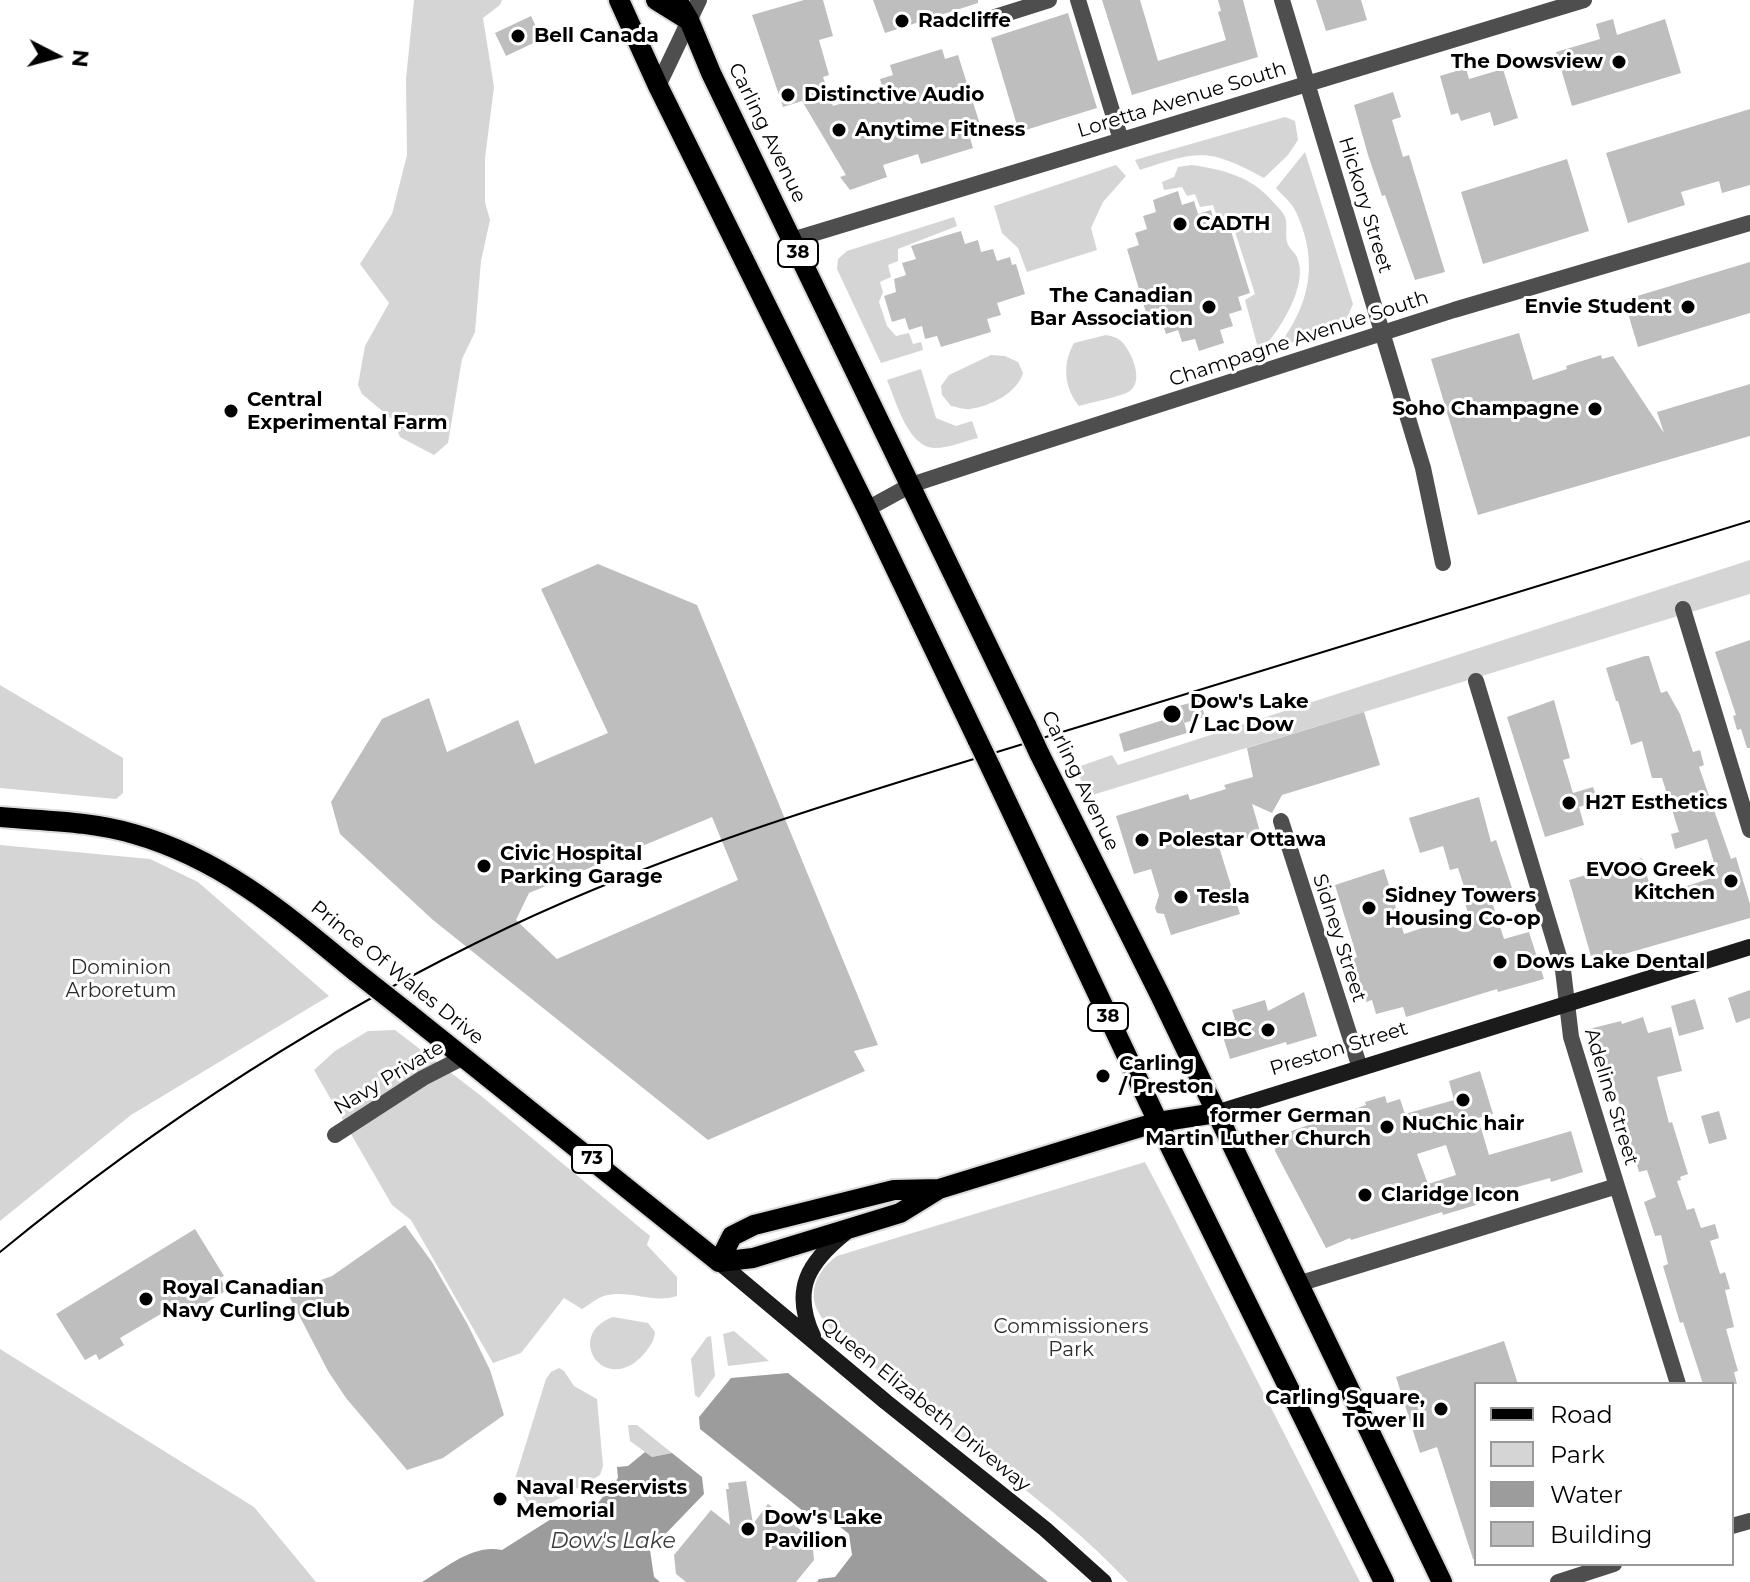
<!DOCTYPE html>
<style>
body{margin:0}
#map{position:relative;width:1750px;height:1582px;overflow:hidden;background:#fff;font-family:Montserrat,sans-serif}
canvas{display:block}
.legend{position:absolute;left:1474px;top:1382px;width:260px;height:184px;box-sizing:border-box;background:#fff;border:2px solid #999;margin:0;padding:10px 14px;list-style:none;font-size:24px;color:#000}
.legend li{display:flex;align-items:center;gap:16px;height:40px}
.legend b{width:40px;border:2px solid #999}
.north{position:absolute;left:16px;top:16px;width:80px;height:80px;-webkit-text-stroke:6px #fff;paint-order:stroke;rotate:96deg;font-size:22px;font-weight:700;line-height:32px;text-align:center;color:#000}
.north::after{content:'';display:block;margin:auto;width:28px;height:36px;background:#000;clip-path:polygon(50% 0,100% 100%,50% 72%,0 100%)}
</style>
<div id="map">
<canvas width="1750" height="1582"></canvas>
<ul class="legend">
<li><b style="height:10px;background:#000"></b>Road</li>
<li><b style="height:22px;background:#d5d5d5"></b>Park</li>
<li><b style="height:22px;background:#9c9c9c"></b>Water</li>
<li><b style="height:22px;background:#bebebe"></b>Building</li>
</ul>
<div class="north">N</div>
</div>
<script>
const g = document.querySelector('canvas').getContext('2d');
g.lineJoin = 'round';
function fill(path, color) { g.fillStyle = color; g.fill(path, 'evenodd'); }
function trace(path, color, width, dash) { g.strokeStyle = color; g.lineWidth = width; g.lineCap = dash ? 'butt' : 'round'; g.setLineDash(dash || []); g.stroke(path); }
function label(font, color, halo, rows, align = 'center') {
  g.font = font + ' Montserrat,sans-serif'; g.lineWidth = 6; g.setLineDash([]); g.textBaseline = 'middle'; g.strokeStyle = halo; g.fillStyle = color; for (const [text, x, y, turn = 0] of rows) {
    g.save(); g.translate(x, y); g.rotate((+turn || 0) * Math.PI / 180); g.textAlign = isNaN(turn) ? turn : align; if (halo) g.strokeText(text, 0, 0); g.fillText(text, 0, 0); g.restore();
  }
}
fill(new Path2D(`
 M414,0H502L500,5L483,18L494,87L485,158V202L490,220L481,261L475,332L462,359L448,443L434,455L400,437L392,419L362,394L358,385L365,346L389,303L360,264L392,214L407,155L406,79Z
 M1285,117L1295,121L1298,140L1288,155L1264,178C1209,148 1199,150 1140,170L1135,160Z
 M1305,152L1353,304L1344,325L1288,344L1284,338C1312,298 1317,257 1296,212C1292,203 1282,195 1276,188Z
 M1116,165L1126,176L1103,202L1091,228L1097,250L1027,272L1018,248L1002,233L994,206Z
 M1191,165C1222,169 1253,177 1273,202C1277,206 1283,212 1285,217C1288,224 1285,234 1287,242C1289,249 1294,251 1297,257C1309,284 1281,328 1264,347L1258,348L1245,300L1255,294L1230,216L1217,217L1213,205L1200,207L1195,194L1187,196L1182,187L1164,190L1162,182L1174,177L1178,167Z
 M954,217L957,226L898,249V261L888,265L891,277L880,282L883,292L879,302L887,326L896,336L909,333L913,344L921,342L923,350L881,363L837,269L838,259L847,251Z
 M1106,335C1112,336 1119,338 1123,343C1132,354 1144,380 1130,391C1121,397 1092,402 1079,406C1064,388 1062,364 1074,343Z
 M991,355L1005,356L1018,362L1023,373C1017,393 991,406 970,409C965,410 957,407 951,406L942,395L941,386L949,375Z
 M921,369L936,418L956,426L972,421L978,438C965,441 949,448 935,448C908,448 896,401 887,380Z
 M1750,560V594L1089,796L1075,768L1112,755L1118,765Z
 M0,685L123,758V793L116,799L0,788Z
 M0,845L150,859L198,882L329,996L131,1115L0,1221Z
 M395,1030L480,1095L650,1236L647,1245L677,1277V1296C652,1304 629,1289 604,1296C597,1298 589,1305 582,1309L564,1298L521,1353L493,1363L411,1220L392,1205L314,1070L335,1051L368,1031Z
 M1145,1162L1165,1200L1360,1582H1128C1050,1498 949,1439 867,1360C851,1345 829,1332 819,1313C806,1291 819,1269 837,1256Z
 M613,1317L648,1323L655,1332C654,1342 650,1346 644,1354C605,1398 563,1335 613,1317Z
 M734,1331L769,1361L728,1366L723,1334Z
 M711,1336L715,1376L699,1398L695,1395L691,1359L707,1337Z
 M0,1349L254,1507L316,1582H0Z
 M559,1368L564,1371L574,1386L597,1399L603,1466L600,1475L534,1513L514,1482L546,1379L551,1372Z
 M628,1425H637L672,1453L652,1457L630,1441Z`), '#d5d5d5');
fill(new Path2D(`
 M788,1373L1048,1582H817L819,1579L835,1577L852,1555L849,1534L829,1518L813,1519L700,1429L699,1417L731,1378Z
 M645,1452L652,1457L672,1453L702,1477L704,1494L650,1550L654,1577L660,1582H422C447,1567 473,1544 502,1550L567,1509L594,1508L618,1478L617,1467L628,1466Z`), '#9c9c9c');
fill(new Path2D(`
 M804,0H823L833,36L819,40L829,75L823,77L833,106L883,90L880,79L893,75L890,65L942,49L945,59L958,55L983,134L970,138L973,148L921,164L918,154L883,165L887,177L850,190L840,177L846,175L802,101L783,107L752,15Z
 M873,0H978V3L885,33Z
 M1102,0H1140L1158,61L1226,40L1218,12L1221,11L1218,0H1243L1258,57L1132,95Z
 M1316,0H1361L1367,20L1326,31Z
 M1068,13L1097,108L1019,132L991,38Z
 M531,16L542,39L506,56L495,33Z
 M1613,19L1617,35L1665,19L1681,73L1572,106L1556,52L1600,39L1596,24Z
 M1466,68L1469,79L1503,69L1518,118L1494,126L1490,112L1461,121L1458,113L1451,115L1440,76Z
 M1393,92L1401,117L1392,120L1403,157L1409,155L1445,272L1415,280L1385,195L1382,196L1368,155L1354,105Z
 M1750,109V185L1722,193L1719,181L1681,192L1685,205L1628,223L1606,153Z
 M1567,159L1589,231L1483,264L1461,192Z
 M1178,191L1182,205L1194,201L1198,214L1211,210L1214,222L1227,218L1250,293L1238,297L1242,310L1229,314L1233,326L1220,330L1224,343L1199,351L1195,339L1182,342L1178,330L1166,334L1162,322L1150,326L1127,249L1139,245L1135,233L1147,229L1143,216L1156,212L1153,200Z
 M961,231L965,244L978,240L981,252L993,249L997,261L1010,257L1012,265L1016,264L1025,294L997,303L1001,315L987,319L991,332L941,347L937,336L925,339L922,326L909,330L905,318L892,322L884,296L896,292L894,279L906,275L902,263L916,259L911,246Z
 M1750,262V313L1638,347L1624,300Z
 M1519,333L1533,380L1567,369L1566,366L1601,355L1602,359L1613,356L1664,433L1657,412L1750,384V436L1478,515L1431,359Z
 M598,564L697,605L878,1045L854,1051L865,1071L708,1140L433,920L340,834L331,802L382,719L429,698L447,752L518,720L535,764L608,733L541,589ZM712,817L738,880L557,959L516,920L529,893Z
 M1750,640V748H1747L1741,729L1737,730L1733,716L1736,715L1715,652Z
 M1645,656H1649L1661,693L1667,691L1680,714L1693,752L1700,750L1704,765L1699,767L1731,859L1736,857L1750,904V918L1593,963L1569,880L1642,858L1653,897L1718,876L1707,839L1675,849L1671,834L1679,832L1662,778H1652L1642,741L1631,745L1618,701H1616L1606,668Z
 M1200,700L1205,717L1184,723L1179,706Z
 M1554,700L1570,758L1563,760L1573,793L1593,787L1598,801L1579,807L1584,825L1545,837L1507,717Z
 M1364,712L1380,765L1282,795L1272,813L1252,804L1261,835L1219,847L1240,914L1171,935L1164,914L1157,913L1155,908L1159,895L1151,869L1134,874L1116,816L1188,794L1190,800L1226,789L1224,785L1253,777L1247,748Z
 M1182,714L1187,733L1124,752L1119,734Z
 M1479,797L1491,842L1496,840L1515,897L1493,905L1504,939L1529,932L1544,979L1498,992L1497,989L1406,1017L1403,1007L1376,1014L1372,1000L1366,1002L1353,958L1357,957L1335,885L1384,869L1404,934L1468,913L1463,897L1467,896L1458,868L1450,870L1443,846L1420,853L1409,818Z
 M1750,990V1018L1736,1023L1728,998Z
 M1304,992L1317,1036L1287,1045L1286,1042L1230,1059L1219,1024L1235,1019L1232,1010L1265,1000L1268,1011Z
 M1695,999L1704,1029L1679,1036L1671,1006Z
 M1643,1017L1648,1033L1671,1027L1682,1071L1657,1077L1669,1123L1672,1122L1688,1174L1680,1177L1681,1180L1677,1181L1687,1210L1694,1208L1701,1228L1715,1224L1719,1238L1710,1241L1720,1274L1725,1272L1730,1289L1725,1290L1734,1327L1726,1329L1738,1371L1734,1372L1737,1384H1703L1683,1322L1680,1323L1663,1266L1668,1264L1661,1235L1655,1236L1644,1202L1656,1197L1647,1170L1639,1172L1611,1074L1605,1076L1589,1029L1621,1021L1622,1024Z
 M1480,1071L1493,1114L1478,1118L1489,1155L1571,1131L1583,1172L1551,1182L1550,1178L1510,1189L1475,1201L1476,1205L1443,1215L1442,1212L1351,1240L1350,1238L1326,1248L1275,1151L1277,1136L1366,1105L1365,1102L1385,1096L1387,1103L1400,1099L1405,1114L1454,1100L1449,1081ZM1446,1145L1456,1175L1428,1184L1417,1154Z
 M1719,1111L1727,1139L1709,1144L1701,1116Z
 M405,1225L432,1262L468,1325L490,1370L504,1415L443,1458L407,1470L346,1398L328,1371L287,1292L332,1276Z
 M195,1229L224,1276L220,1278L227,1290L178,1320L171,1308L120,1338L124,1345L99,1360L96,1354L85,1360L56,1314Z
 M1504,1341L1518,1384H1476V1559H1473L1437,1447L1420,1453L1396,1377Z
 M746,1481L753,1524L768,1504L812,1539L814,1560L796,1582H686L676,1574L674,1555L711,1510L730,1525L726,1489H729L728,1483Z`), '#bebebe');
const primary = new Path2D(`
 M619,0L658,86L867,509L978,741
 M656,0L685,18
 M677,0L689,20L711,73L1027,727
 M1039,753L1160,995L1442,1582
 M990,766L1158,1122L1384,1582
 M0,817C44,821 91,821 134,834C222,859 287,915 356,972
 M408,1013L719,1262
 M719,1262L753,1258L900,1213L939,1189L1131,1130L1158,1122L1216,1113
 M719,1262L732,1236L754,1225L894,1190L939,1189`);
trace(primary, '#dbdbdb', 24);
trace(new Path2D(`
 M1078,0L1121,140
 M1282,0L1423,468L1443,563
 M989,19L1049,0
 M792,240L1584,0
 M867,509L911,485L987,460L1454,310L1750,223
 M1683,609L1750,830
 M1476,681L1563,970L1571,1037L1678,1384
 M1281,821L1360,1068
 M335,1135L423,1078L464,1057
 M1298,1284L1617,1186`), '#4e4e4e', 16);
trace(new Path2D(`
 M658,86L699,0
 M1732,1526L1750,1521
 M1558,1582L1614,1564`), '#4e4e4e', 16);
trace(new Path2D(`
 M1216,1113L1750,947
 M719,1262L886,1402L1045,1529L1104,1582
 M813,1336C791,1289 809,1262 845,1233`), '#1b1b1b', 16);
trace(primary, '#000', 20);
trace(new Path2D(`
 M0,1252C155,1125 328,1013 509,927C666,853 832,802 997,752C1248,674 1499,597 1750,521`), '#000', 2);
const primaryBridge = new Path2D(`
 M1027,727L1039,753
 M978,741L990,766
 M356,972L408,1013`);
trace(primaryBridge, '#dbdbdb', 24, []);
trace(primaryBridge, '#000', 20);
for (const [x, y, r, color] of [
 [902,21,8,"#000"],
 [518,36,8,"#000"],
 [1619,62,8,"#000"],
 [788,95,8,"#000"],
 [839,130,8,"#000"],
 [1180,224,8,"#000"],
 [1209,307,8,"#000"],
 [1688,307,8,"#000"],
 [1595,409,8,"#000"],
 [231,411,8,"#000"],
 [1172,714,10,"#000"],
 [1569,803,8,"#000"],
 [1142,840,8,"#000"],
 [484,866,8,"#000"],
 [1731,881,8,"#000"],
 [1181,897,8,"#000"],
 [1369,908,8,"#000"],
 [1500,962,8,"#000"],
 [1268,1030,8,"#000"],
 [1103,1076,8,"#000"],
 [1463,1100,8,"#000"],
 [1387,1127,8,"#000"],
 [1365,1195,8,"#000"],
 [146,1299,8,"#000"],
 [1441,1409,8,"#000"],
 [500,1499,8,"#000"],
 [748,1529,8,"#000"]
]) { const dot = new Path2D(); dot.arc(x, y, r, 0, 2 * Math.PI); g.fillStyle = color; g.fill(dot); trace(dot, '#fff', 3); }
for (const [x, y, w] of [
 [798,253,40],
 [1108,1017,40],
 [592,1159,40]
]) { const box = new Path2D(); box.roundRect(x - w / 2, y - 14, w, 28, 6); g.fillStyle = '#fff'; g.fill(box); trace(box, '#000', 2); }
label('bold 18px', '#000', null, [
 ["38",798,253],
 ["38",1108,1017],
 ["73",592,1159]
]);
label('bold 20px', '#000', '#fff', [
 ["Radcliffe",918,21],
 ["Bell Canada",534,36],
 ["The Dowsview",1603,62,"right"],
 ["Distinctive Audio",804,95],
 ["Anytime Fitness",855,130],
 ["CADTH",1196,224],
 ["The Canadian",1193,296,"right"],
 ["Bar Association",1193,319,"right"],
 ["Envie Student",1672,307,"right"],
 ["Central",247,400],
 ["Experimental Farm",247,423],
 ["Soho Champagne",1579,409,"right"],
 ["Dow's Lake",1190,702],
 ["/ Lac Dow",1190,725],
 ["H2T Esthetics",1585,803],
 ["Polestar Ottawa",1158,840],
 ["Civic Hospital",500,854],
 ["Parking Garage",500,877],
 ["EVOO Greek",1715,870,"right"],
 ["Kitchen",1715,893,"right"],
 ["Sidney Towers",1385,896],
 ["Housing Co-op",1385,919],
 ["Tesla",1197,897],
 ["Dows Lake Dental",1516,962],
 ["CIBC",1252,1030,"right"],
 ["Carling",1119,1064],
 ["/ Preston",1119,1087],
 ["former German",1371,1116,"right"],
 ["Martin Luther Church",1371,1139,"right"],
 ["NuChic hair",1463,1124,"center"],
 ["Claridge Icon",1381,1195],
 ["Royal Canadian",162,1288],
 ["Navy Curling Club",162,1311],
 ["Carling Square,",1425,1398,"right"],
 ["Tower II",1425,1421,"right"],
 ["Naval Reservists",516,1488],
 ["Memorial",516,1511],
 ["Dow's Lake",764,1518],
 ["Pavilion",764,1541]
], 'left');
label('20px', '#000', '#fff', [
 ["Loretta Avenue South",1182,100,-17],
 ["Carling Avenue",767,133,64],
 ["Hickory Street",1365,205,73],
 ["Champagne Avenue South",1299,339,-18],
 ["Carling Avenue",1080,781,64],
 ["Sidney Street",1339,938,72],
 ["Prince Of Wales Drive",397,973,39],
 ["Preston Street",1339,1049,-17],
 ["Navy Private",389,1078,-31],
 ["Adeline Street",1611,1097,73],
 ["Queen Elizabeth Driveway",925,1405,39]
]);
label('20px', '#2c2c2c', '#fff', [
 ["Dominion",121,968],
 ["Arboretum",121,991],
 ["Commissioners",1071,1327],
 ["Park",1071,1350]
]);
label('italic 22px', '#3d3d3d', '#fff', [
 ["Dow's Lake",613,1542]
]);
</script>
